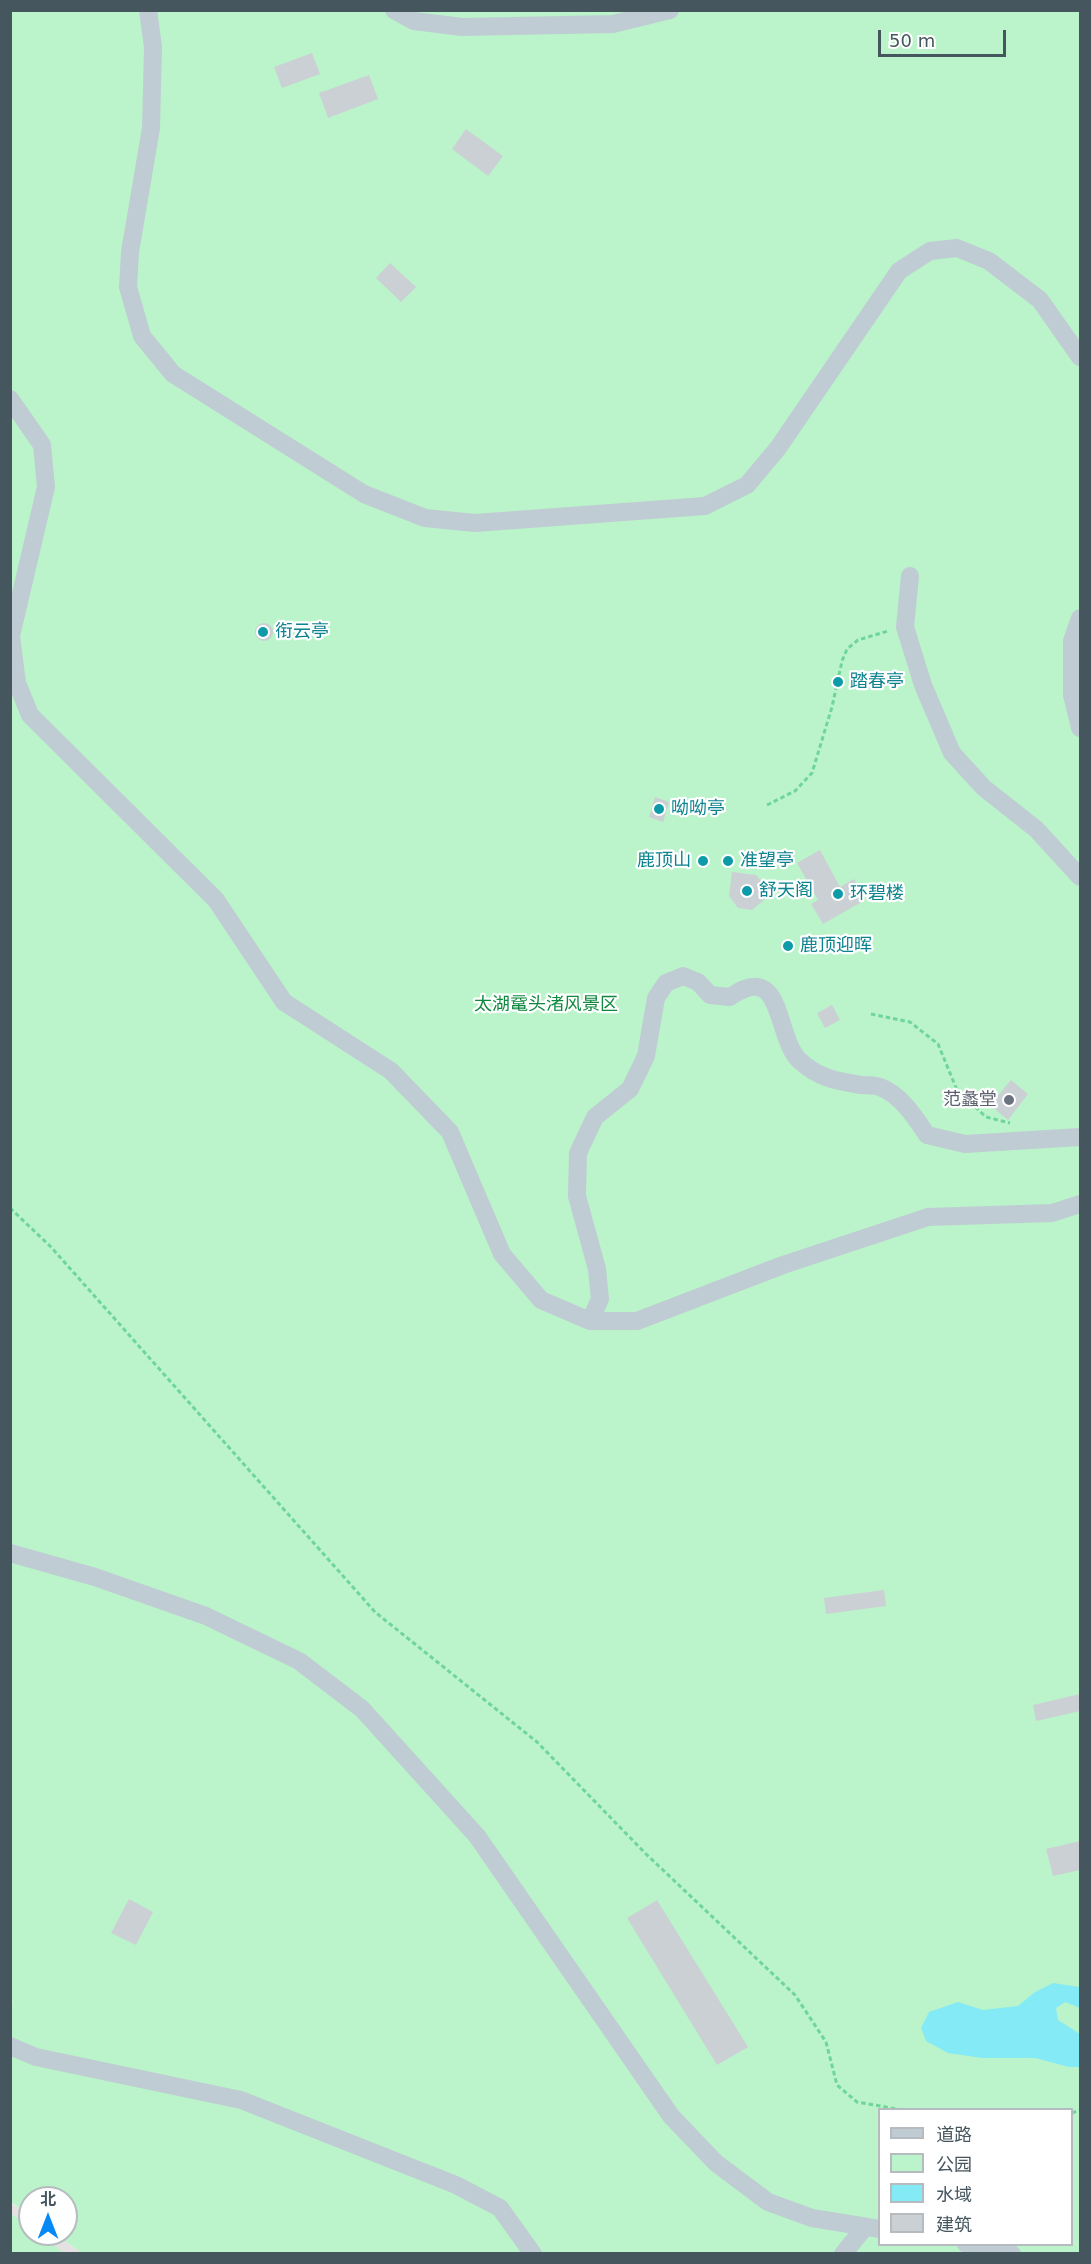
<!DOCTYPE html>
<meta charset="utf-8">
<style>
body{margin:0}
#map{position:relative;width:1091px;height:2264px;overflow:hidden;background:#f3f0f0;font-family:"DejaVu Sans","Noto Sans SC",sans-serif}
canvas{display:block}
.frame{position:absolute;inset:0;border:12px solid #46565f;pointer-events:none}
.legend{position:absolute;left:878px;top:2108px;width:195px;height:138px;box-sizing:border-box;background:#fff;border:2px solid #b5bbbf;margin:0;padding:8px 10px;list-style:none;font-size:18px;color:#46565f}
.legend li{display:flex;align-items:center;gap:12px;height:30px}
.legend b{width:30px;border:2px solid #b5bbbf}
.north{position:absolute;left:18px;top:2186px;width:60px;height:60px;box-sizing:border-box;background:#fff;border:2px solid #b5bbbf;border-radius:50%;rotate:0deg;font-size:16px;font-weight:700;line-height:24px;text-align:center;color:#46565f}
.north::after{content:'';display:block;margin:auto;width:21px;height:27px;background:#0789f5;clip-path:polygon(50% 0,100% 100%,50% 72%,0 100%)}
.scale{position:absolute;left:878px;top:30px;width:128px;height:27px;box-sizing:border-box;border:3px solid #46565f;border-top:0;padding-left:8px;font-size:18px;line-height:21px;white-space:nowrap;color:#46565f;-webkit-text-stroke:4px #fff;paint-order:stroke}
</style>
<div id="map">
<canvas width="1091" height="2264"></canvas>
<div class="frame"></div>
<ul class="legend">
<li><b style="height:8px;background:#bfccd3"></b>道路</li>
<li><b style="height:16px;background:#bbf4ca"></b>公园</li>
<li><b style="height:16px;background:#84eaf5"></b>水域</li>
<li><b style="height:16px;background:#cbd0d5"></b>建筑</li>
</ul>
<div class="north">北</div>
<div class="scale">50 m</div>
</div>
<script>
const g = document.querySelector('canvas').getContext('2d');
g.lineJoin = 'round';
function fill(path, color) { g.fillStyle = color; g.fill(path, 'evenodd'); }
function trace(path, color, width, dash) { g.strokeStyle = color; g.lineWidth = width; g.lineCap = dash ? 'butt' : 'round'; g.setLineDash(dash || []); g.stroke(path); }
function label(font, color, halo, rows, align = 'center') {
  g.font = font + ' "DejaVu Sans","Noto Sans SC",sans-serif'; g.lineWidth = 4.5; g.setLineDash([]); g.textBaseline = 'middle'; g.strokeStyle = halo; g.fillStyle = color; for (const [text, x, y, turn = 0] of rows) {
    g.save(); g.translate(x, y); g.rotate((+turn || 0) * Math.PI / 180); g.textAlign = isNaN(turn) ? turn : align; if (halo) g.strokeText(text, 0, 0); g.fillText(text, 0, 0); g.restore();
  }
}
fill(new Path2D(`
 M10,2202L30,2216V2234H55L82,2253H11Z`), '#e4e1e2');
fill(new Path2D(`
 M11,11H1080V2253H82L55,2234H66V2198H30V2216L11,2202L10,2007L13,2002L10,2000ZM880,2110H1072V2244H880Z
 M10,2213L30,2227V2234H39L64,2253H11Z`), '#bbf4ca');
fill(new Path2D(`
 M1053,1983L1080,1987V2008L1065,2002L1056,2008L1058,2020L1080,2034V2067H1069L1035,2058H982L948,2053L926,2041L921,2028L929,2012L958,2002L983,2010L1018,2006L1035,1992Z`), '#84eaf5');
fill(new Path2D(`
 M312,53L320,74L282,88L274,67Z
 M369,75L378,99L328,118L319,93Z
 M466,129L503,156L488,176L452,149Z
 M390,263L416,287L401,302L376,278Z
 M255 632a9 9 0 1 1 18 0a9 9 0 1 1-18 0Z
 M655,797L669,802L663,822L649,817Z
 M820,850L840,887L854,879L865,900L823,924L811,904L818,900L797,863Z
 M732,872L756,875L765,886L764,900L752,910L738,908L729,896Z
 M832,1005L840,1020L825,1028L817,1013Z
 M1011,1080L1028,1094L1008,1120L990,1105Z
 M884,1590L886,1606L826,1614L824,1598Z
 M1080,1694V1711L1036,1721L1033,1705Z
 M1080,1841V1870L1053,1876L1046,1849Z
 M129,1899L153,1912L136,1945L111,1933Z
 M657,1900L748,2047L717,2065L627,1918Z`), '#cbd0d5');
trace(new Path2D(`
 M767,805L795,791L812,773L832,707L842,661L847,649L858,640L888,631
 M871,1014L910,1022L938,1044L957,1090L986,1117L1010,1123
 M10,1208L51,1247L375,1612L537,1742L646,1854L795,1995L826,2042L837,2085L857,2102L903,2110
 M1072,2113L1080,2110`), '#6fd598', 3, [4.5, 3]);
trace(new Path2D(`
 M148,10L153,47L151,128L130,252L128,287L142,336L173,374L364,494L425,518L475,523L705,506L747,485L778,448L899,271L930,251L957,248L989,261L1040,300L1080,357
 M394,10L414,21L462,27L613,24L670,10
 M10,399L42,445L46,487L11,636L17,683L30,715L216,900L284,1002L391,1071L450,1132L502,1254L541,1300L590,1321H637L783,1265L928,1217L1052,1213L1080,1204
 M910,576L905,627L923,685L952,753L984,788L1036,829L1080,877
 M1080,618L1072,641V695L1080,728
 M590,1321L600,1299L597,1269L577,1196L578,1153L595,1117L630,1089L646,1056L656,998L666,983L683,976L698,982L710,995L730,997C784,959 775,1037 799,1060C818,1078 836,1081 861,1085C867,1085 874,1085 880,1087C901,1095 915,1117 927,1135L965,1144L1080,1137
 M10,1553L95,1577L206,1616L299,1661L362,1709L477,1836L671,2116L716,2163L768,2202L812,2218L880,2229
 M10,2046L36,2057L241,2100L456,2185L500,2208L533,2254
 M966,2244L1012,2254
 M843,2254L865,2227`), '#bfccd3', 18);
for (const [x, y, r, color] of [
 [263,632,6,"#0f9aa8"],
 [838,682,6,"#0f9aa8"],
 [659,809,6,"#0f9aa8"],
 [703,861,6,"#0f9aa8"],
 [728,861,6,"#0f9aa8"],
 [747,891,6,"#0f9aa8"],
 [838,894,6,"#0f9aa8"],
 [788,946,6,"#0f9aa8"],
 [1009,1100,6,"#6b7280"]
]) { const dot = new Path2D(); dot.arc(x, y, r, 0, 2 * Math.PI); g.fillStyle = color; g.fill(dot); trace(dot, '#fff', 2); }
label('18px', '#0d838f', '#fff', [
 ["衔云亭",275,632],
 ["踏春亭",850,682],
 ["呦呦亭",671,809],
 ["鹿顶山",691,861,"right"],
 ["准望亭",740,861],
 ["舒天阁",759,891],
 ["环碧楼",850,894],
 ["鹿顶迎晖",800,946]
], 'left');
label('18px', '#0e893e', '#fff', [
 ["太湖鼋头渚风景区",546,1005]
]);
label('18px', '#5b616d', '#fff', [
 ["范蠡堂",997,1100]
], 'right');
</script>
